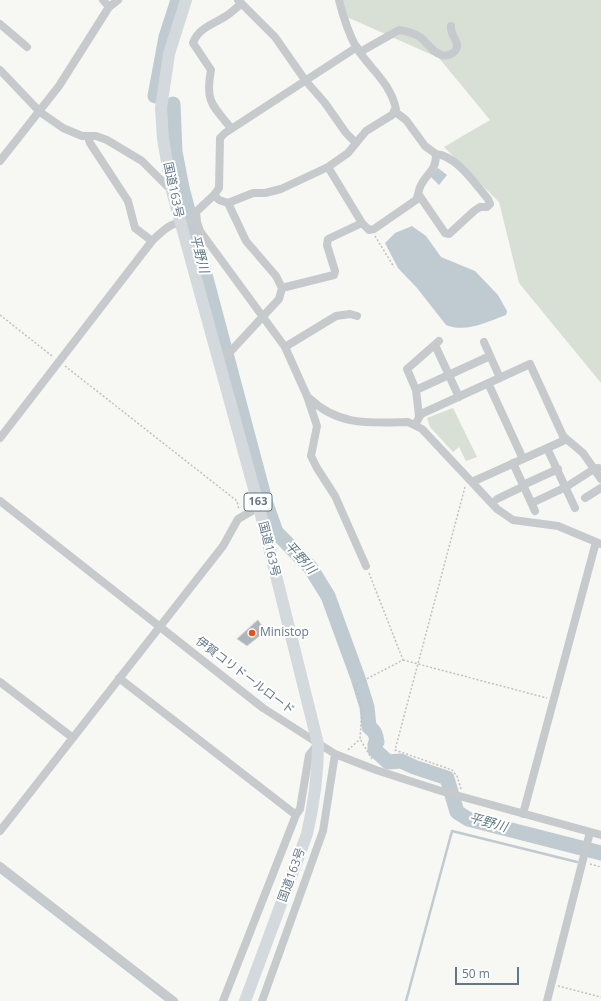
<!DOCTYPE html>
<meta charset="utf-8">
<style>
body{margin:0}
#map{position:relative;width:601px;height:1001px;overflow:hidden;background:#f7f7f3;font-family:"Open Sans",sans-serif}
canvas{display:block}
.scale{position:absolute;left:455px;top:967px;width:64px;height:18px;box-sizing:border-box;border:2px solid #637787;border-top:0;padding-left:5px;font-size:12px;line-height:14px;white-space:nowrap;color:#637787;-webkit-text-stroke:3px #fff;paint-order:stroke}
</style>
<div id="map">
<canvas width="601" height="1001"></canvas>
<div class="scale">50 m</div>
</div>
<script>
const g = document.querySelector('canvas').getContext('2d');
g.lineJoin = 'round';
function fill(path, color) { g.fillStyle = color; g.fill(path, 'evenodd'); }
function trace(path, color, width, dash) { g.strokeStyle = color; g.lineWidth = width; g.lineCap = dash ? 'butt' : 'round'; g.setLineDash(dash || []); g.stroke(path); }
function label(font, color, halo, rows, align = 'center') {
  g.font = font + ' "Open Sans","Noto Sans JP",sans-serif'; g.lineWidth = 4; g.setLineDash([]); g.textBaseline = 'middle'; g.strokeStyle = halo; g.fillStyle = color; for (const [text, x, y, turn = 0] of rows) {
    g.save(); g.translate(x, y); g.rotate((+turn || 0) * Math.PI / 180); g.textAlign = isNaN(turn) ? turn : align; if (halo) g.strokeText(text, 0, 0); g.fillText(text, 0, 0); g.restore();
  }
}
fill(new Path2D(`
 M336,0H601V383L519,283L499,202L444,147L490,120L439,58L347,17Z
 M453,408L477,457L466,461L459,447L453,452L430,427L427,418Z`), '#d8dfd4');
fill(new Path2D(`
 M438,168L447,175L439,185L431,177Z
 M412,226L426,236L441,257L475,271L498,295L507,311L506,315C487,322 466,333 446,325L417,288L398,268L385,243L395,233Z`), '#bfcbd0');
trace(new Path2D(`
 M0,872L167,1001
 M406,1001L452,831L577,862`), '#bfcbd0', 2.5);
trace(new Path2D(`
 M155,96L166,37L178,0
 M173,104L175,152L182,188L266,504L276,532L310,567L328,596L358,678L367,707L369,727C375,731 376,735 377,742L375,744V750L388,762L401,761L414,767L447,778L457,812L468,819L601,853`), '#bfcbd0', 15);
const building = new Path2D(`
 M258,620L266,631L247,646L237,639Z`);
fill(building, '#adb6bb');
trace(building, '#d9d9d6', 1);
trace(new Path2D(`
 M375,236L394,267
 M0,315L52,356
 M65,366L237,501L239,510
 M369,573L403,660L355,685L362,709L360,739L372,759
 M403,660L547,698
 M348,750L360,739
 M461,789L457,776L452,770L395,750L465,487
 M590,864L601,867
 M558,986L601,997`), '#bfc2c4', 1.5, [2, 2]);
trace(new Path2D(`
 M103,0L109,7
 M238,0L275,37L305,80L325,103L346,133L356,143
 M0,24L27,47
 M357,47L225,133L220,138L219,188L214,195L196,212L197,222L200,231L285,347L307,396L317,426L311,456L317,468L335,496L366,566
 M360,52L399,30C406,31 414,33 420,37C428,43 438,61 451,54C454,53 456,50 457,47C458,40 450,35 451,26
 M0,70L40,112L63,128L82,136H96L107,140L142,161L172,191
 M231,128C212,105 205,101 211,70L193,43C198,27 217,23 229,14C233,11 237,7 241,4
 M88,137L90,143L128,201L135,228L152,241
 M0,161L59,86L109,7L118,0
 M328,167L362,223L369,230L374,229L416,200C419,195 418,190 421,185C428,171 436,172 436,154L425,146L406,120L394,111
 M214,195L219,200L228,203L253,193H265L281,189L328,167L348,153L366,131L392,115L396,109C390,82 370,69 356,47C348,32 343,16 339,0
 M419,195L445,233L449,234L474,211L480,207H487L490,204L488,199C475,184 457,156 436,154
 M228,203L246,241L276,276L282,288
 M484,342L500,378
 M435,345L459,397
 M285,347L336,316L350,314L357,316
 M219,364L279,299L282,288L334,275L335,271L327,245L328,239L362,223
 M488,383L523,459
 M416,390L490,356
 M309,398C338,426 370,423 408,422L422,429L497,509L513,520L558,526L601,544
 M419,416L416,390L407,369L439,341
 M415,425L421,414L530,364L563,436L583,453L601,479
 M0,438L152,241C168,225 173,221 197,222
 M547,448L575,508
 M513,463L535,511
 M472,482L565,440
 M523,485L558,469
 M585,498L601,488
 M497,499L524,486
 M0,501L263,708L335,754L376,770L441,791L601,835
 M532,503L566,487L594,469L598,468
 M119,678L296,815L223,1001
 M0,682L73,738
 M523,814L596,542
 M296,815L300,809L309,755L318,744
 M0,831L223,546L238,519L259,507
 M0,866L174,1001
 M262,1001L323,831L335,754
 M547,1001L590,832`), '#c6cacd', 8);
trace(new Path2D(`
 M186,0L169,54L161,108L163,139L172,191L259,507L318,744C318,775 314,804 307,834L245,1001`), '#d4d9dd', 12);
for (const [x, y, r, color] of [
 [252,633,4,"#f24d18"]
]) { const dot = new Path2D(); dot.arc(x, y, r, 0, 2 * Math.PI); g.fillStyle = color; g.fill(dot); trace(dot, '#fff', 1.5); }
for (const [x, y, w] of [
 [258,502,28]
]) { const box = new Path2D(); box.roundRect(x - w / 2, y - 9, w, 18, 3); g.fillStyle = '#fff'; g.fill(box); trace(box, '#637787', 1); }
label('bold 11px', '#637787', null, [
 ["163",258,502]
]);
label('12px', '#637787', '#fff', [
 ["国道163号",173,190,78],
 ["国道163号",269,549,76],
 ["伊賀コリドールロード",245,676,37],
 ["国道163号",292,875,-70]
]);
label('12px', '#637787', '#fff', [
 ["Ministop",260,633]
], 'left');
label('italic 13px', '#5f7983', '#fff', [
 ["平野川",199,254,75],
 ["平野川",300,558,48],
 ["平野川",488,823,16]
]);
</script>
